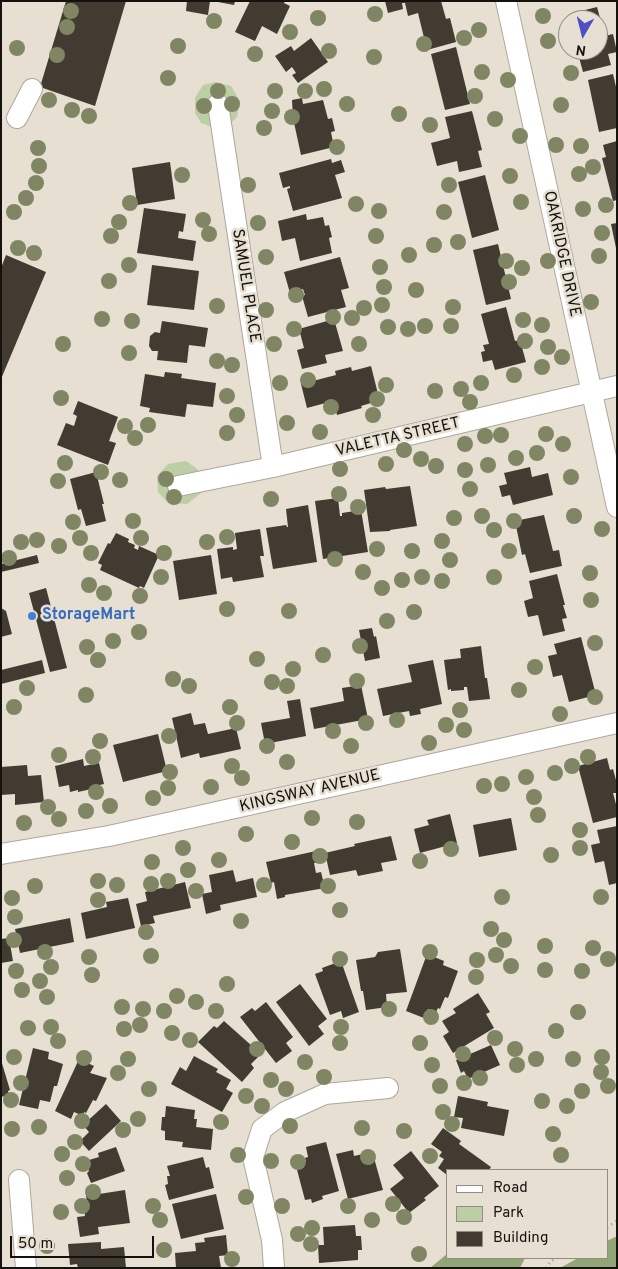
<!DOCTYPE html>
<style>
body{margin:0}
#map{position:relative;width:618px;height:1269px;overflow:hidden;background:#e6dfd2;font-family:Overpass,sans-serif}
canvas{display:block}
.frame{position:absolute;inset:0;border:2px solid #14120e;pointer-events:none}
.legend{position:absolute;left:446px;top:1169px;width:162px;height:90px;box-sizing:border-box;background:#e6dfd2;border:1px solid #928d84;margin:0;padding:6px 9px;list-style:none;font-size:15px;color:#14120e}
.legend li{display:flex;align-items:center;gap:10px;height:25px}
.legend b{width:25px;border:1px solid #928d84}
.north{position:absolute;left:558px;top:10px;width:50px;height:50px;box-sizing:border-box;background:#e6dfd2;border:1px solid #928d84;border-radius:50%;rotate:188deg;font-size:14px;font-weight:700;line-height:20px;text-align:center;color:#14120e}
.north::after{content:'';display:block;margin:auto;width:18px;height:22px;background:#4d4fc5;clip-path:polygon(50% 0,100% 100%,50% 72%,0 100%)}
.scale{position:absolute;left:10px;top:1236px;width:144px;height:22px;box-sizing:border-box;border:2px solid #14120e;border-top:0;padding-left:6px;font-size:15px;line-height:18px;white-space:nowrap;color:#14120e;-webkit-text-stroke:4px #e6dfd2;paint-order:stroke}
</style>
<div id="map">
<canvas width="618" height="1269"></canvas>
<div class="frame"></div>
<ul class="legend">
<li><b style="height:6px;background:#fff"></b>Road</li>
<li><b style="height:14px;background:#bccea3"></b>Park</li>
<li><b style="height:14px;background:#413b31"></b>Building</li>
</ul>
<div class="north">N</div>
<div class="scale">50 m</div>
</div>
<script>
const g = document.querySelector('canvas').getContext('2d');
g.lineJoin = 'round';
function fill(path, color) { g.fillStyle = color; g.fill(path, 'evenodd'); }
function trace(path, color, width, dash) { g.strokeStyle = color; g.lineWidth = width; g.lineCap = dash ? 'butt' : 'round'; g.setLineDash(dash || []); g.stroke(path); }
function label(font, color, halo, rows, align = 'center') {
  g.font = font + ' Overpass,sans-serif'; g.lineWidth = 5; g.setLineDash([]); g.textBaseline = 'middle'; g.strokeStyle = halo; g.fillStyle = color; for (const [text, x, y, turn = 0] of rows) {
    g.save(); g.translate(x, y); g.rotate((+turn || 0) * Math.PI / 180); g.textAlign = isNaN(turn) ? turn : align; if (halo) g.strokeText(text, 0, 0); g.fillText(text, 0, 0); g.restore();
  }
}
fill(new Path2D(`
 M216,82L231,86L240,101L237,117L230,124L215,128L201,123L195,113V98L203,85Z
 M186,461L196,468L202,475L201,493L187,504L168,503L158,492L157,476L168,464Z`), '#bccea3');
fill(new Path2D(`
 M617,1236V1268H560L578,1258H607V1241Z
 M447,1254V1258H525L520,1268H430Z`), '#92a577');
fill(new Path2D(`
 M66,1H126L95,106L40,87Z
 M187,1H210L208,15L186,11Z
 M218,1H235L234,5L218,2Z
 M250,1H285L284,3L290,6L277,34L262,26L255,41L235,32Z
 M385,1H441L446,19L450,18L456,42L427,50L418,13L408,16L405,3H402L403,9L388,13Z
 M597,7L605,36L613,34L617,52L608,54L611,65L583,72L577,50H598V20H575L573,13Z
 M311,38L328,62L298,83L292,75L296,73L292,67L286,72L275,56L291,46L294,51Z
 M456,47L470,104L445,110L431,54Z
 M613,74L617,91V128L599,132L588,80Z
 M302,98L303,104L323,100L328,119L332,118L335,131L331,132L334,147L301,155L293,118L292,100Z
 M472,111L482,150L478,151L482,167L459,172L457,161L437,166L431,143L450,138L445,117Z
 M617,141V200L613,201L602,158L606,157L603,145Z
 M331,159L332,163L341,160L345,172L335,175L342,198L293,211L287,189L290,188V186L283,188L279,173Z
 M170,162L175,199L137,205L132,168Z
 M485,175L499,230L472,238L458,182Z
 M144,208L186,214L183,232L179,231L178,238L196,241L193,261L137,253Z
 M306,214L307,220L323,217L325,226L329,225L332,237L329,238L332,253L300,261L295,238L282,241L278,221Z
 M617,223V248H616L611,224Z
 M498,244L511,299L486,305L473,250Z
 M6,255L46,272L1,379V268Z
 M340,257L349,288L341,290L346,307L308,317L302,296L305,295L303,289L290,293L284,272Z
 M152,265L199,271L194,310L147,305Z
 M506,307L515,341L520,340L526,362L495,370L492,360L483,362L481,352L485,351L483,345L489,344L481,314Z
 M334,319L343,351L325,355L327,363L302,369L297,350L304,348L299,329Z
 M162,321L208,328L205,347L189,345L187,363L157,360L158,351H152L149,346L150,336L155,332L160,333Z
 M371,366L379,398L371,400V403L361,406L362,408L337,415L333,401L307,408L301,384L336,375L335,371L351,367L352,371Z
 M165,372L182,374L181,378L216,383L213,407L187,404L185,417L149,412L150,408L140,406L145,374L164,377Z
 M78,401L118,417L109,441L116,443L108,465L57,445L66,423L74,426L77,416L73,414Z
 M530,467L532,477L548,473L553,495L513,505L510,495L502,497L499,486L507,484L504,473Z
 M96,472L104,504H102L106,521L86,526L81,509L78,510L70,479Z
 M410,486L417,526L390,530V531L370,532L364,490L385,487L386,489Z
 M338,498L340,516H342V513L361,510L368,552L323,559L315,501Z
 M308,505L317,562L273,569L266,528L286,525L287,527H288L286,509Z
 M544,515L553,551L559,550L562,566L530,573L525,554L522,555L515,521Z
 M260,529L264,556H260L264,577L233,582L232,577L221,579L217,549L233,547V550L237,549L235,533Z
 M116,533L129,539L128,542L135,545L134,548L138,550L139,546L159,555L144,588L140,586L139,588L100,570L102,565L98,563L108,543L110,544Z
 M37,555L39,563L1,572V564Z
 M211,555L217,594L179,600L173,561Z
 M557,574L565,605H563L567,618L562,619L565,631L543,636L538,615L528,617L524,601L533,598L529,581Z
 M46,588L67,668L50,672L29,593Z
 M1,608L6,611L12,634L1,637Z
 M372,628L374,637L376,636L380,658L365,661L359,630Z
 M581,637L596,695L569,702L562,675L553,677L548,656L557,654L554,644Z
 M481,646L485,678H487L490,699L469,701L467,687H464V690L451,691V689L448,690L444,660L461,658L460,649Z
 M42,660L45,673L1,684V670Z
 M433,660L442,704L420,709L421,714L410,716L409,711L383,716L377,689L412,682L408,665Z
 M361,685L368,719L314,729L310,708L344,701L342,688Z
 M300,699L306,736L265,744L261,723L290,718L287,701Z
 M191,713L194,725L205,723L208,734L236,728L241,749L200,758L199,753L181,758L172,718Z
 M158,734L167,771L123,782L113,745Z
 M607,758L610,770L613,769L617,784V793H613L617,808V817L593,823L578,766Z
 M83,759L84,766L99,763L104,784L95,786L96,788L78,792V790L70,792L69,785L59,787L55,766Z
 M27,765L28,776L41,775L44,802L15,805V794L1,795V767Z
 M450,814L457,843L420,853L414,829L429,825L427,820Z
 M511,818L517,850L479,857L473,825Z
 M617,826V883L609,885L604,861L595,863L591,845L600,843L597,830Z
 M391,836L397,860L381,863L383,871L358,876L356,870L330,875L325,853L355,846L354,844Z
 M316,851L319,862L314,863L316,873L321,872L325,888L285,895V897L277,899L274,882L271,883L266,862Z
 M233,870L236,882L253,878L257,897L220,905L221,910L206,914L202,894L212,892L209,875Z
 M185,882L191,908L153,916L155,923L141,926L136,904L147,901L145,892Z
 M128,898L135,928L86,939L81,913L107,907L106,902Z
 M70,918L74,942L20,953L15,929Z
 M9,938L13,961L1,963V939Z
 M400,949L407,992L386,994L387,1007L366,1010L363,991H361L356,960L375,957L378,952Z
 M427,954L444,961L443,965L458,971L448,998L445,997L440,1009L438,1008L436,1012L428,1009L424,1018L406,1011Z
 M341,961L359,1012L343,1018L341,1011L330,1015L315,974L323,971L322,968Z
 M300,984L327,1019L318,1026L324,1034L309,1046L276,1002Z
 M478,993L490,1012L486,1014L494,1028L453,1053L443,1036L449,1032L442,1021L456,1013L453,1009Z
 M266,1002L293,1037L286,1043L292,1051L276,1063L240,1017L252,1008L255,1011Z
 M224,1021L261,1054L251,1064L254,1068L242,1082L198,1042L214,1026L217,1028Z
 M491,1045L500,1065L468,1079L464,1071L461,1073L456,1060Z
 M33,1048L49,1052L48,1059L63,1064L57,1086H54L50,1102L40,1100L38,1109L19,1105Z
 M194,1056L218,1069L216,1072L231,1080L226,1089L233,1093L222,1112L171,1084L180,1067L186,1071Z
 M79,1059L94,1066L90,1073L107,1078L96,1101L93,1100L86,1113L84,1112L83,1116L74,1112L71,1119L55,1111Z
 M1,1060L10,1090L8,1091L9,1095L1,1097Z
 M458,1096L488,1102L487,1106L509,1110L504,1136L461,1128L463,1118L454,1117Z
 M106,1104L121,1121L89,1151L80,1141L89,1132L83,1125Z
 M166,1106L195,1110L194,1119H197L196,1127L213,1129L211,1150L182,1147L183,1142L165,1140V1131L161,1130L162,1117H165Z
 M443,1128L461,1141L459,1144L491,1167L489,1170H447V1175L438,1168L444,1159L439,1156L442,1152L431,1144Z
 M326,1142L339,1191L322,1196L323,1199L312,1203L311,1199L305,1200L296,1166H298V1164L306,1162L305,1158L308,1157L306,1147Z
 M116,1147L125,1171L91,1183L87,1173L89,1171L86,1165L90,1163L89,1160L99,1157L98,1153Z
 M353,1150L354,1156L363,1154L365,1160L374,1158L383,1190L348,1199L336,1154Z
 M411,1151L439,1186L424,1198L426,1200L409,1213L390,1189L404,1178L393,1165Z
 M203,1157L206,1168L209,1167L214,1188L169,1200L165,1185L168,1184L167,1176H170L167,1166Z
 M125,1190L130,1223L98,1227L99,1234L80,1237L77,1217L85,1216L84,1209L88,1208L86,1196Z
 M216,1194L224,1229L181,1239L172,1204Z
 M355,1225L356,1236H361L362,1250H358V1260L319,1263L318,1245H324L323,1227Z
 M226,1235L228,1255L219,1256L221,1268H176L175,1253L196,1251L195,1243L205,1242L204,1238Z
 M101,1242V1249L124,1247L126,1268H78L77,1264L70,1265L68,1244Z`), '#413b31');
const minor = new Path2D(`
 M506,1L617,507
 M218,104L273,467
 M17,118L32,89
 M178,486L273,467L617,386
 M1,854L109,836L617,723
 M19,1180L26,1268
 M274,1268L272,1240L253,1157L262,1129L285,1112L325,1094L388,1088`);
trace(minor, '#aea79b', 22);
trace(new Path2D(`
 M607,1227L617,1221
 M546,1268L551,1261L557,1258`), '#9f9a90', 3, [1, 4]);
trace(minor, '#fff', 20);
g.fillStyle = '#808663';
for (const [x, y] of [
 [71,11],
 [375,14],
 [543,16],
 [318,18],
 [214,21],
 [67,27],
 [479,30],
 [290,32],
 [464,38],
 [548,41],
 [424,44],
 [178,46],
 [17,48],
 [329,51],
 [255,54],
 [57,55],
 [374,57],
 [482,72],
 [571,73],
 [168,78],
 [508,80],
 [324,89],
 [218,91],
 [275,91],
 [305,91],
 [475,96],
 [49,100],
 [232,104],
 [347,104],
 [561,105],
 [204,106],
 [72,110],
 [272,111],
 [399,114],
 [89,116],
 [292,117],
 [495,119],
 [430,125],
 [264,128],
 [520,136],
 [556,145],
 [581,146],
 [337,147],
 [38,148],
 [39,166],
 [593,167],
 [579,174],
 [182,175],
 [510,176],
 [36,183],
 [248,185],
 [449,185],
 [26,198],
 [521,202],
 [130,203],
 [356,204],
 [606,205],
 [583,209],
 [379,211],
 [14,212],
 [444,212],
 [203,220],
 [119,222],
 [258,223],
 [602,233],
 [209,234],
 [111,236],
 [376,236],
 [458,242],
 [434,245],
 [18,248],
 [34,253],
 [409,255],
 [599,256],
 [266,257],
 [506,261],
 [548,261],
 [129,265],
 [380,267],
 [522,268],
 [109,281],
 [509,282],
 [384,287],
 [416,290],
 [296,295],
 [591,302],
 [382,305],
 [217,306],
 [453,307],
 [364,308],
 [266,310],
 [333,317],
 [352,318],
 [102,319],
 [523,320],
 [132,321],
 [542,325],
 [425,326],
 [451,326],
 [388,327],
 [294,329],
 [408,329],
 [525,341],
 [63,344],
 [274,344],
 [359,344],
 [548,347],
 [129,353],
 [562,357],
 [217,361],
 [232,365],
 [542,367],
 [514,375],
 [308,380],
 [280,383],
 [481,383],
 [386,385],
 [461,389],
 [435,391],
 [227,396],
 [61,398],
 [377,399],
 [470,402],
 [331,407],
 [237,415],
 [373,415],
 [287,423],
 [148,425],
 [125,426],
 [320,432],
 [227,433],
 [546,434],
 [501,435],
 [485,436],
 [135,438],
 [465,444],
 [563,444],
 [404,450],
 [537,453],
 [516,458],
 [421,459],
 [65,463],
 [386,464],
 [488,465],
 [436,466],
 [340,469],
 [465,470],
 [101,472],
 [571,477],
 [166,479],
 [120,480],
 [58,481],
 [470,489],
 [339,494],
 [174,497],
 [271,499],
 [358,507],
 [482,516],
 [574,516],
 [454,518],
 [133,521],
 [514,521],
 [73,522],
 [602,529],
 [494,530],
 [227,537],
 [80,538],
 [141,538],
 [37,540],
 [442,541],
 [21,542],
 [207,542],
 [59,546],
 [377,549],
 [412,551],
 [509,551],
 [91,553],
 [164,553],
 [9,558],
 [335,559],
 [450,560],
 [363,572],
 [590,573],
 [161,577],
 [422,577],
 [494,577],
 [402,580],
 [442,581],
 [89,585],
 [382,588],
 [104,593],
 [140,596],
 [591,600],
 [227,609],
 [289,611],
 [414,612],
 [387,621],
 [139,632],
 [113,641],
 [595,643],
 [360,646],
 [87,647],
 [323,655],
 [257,659],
 [98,660],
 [535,667],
 [293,669],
 [173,679],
 [357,681],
 [272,682],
 [189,686],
 [287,686],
 [27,688],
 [519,690],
 [86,695],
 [595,697],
 [14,707],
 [230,707],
 [460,710],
 [560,714],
 [397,720],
 [237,723],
 [366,723],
 [446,725],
 [464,730],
 [333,731],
 [169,736],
 [100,741],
 [429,743],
 [267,746],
 [351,746],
 [59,755],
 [93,757],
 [588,757],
 [287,762],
 [232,766],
 [572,766],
 [170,772],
 [555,773],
 [526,777],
 [242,778],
 [502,784],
 [484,786],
 [211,787],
 [168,788],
 [96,792],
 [534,797],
 [153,798],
 [110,806],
 [48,807],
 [86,811],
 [538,815],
 [312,818],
 [59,819],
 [357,822],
 [24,823],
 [580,830],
 [246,834],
 [292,842],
 [183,848],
 [580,848],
 [451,849],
 [551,855],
 [320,856],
 [219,860],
 [420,861],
 [152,862],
 [188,870],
 [98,881],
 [168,881],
 [151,884],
 [117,885],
 [264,885],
 [35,886],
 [328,886],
 [196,891],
 [502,897],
 [601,897],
 [12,898],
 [98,900],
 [340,910],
 [15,917],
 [241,921],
 [491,929],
 [146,932],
 [14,940],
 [504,940],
 [545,946],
 [593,948],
 [45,952],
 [430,952],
 [496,955],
 [151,956],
 [89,957],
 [340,959],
 [608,959],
 [477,960],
 [511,966],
 [51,967],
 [545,970],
 [16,971],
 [582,971],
 [92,975],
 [476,977],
 [40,981],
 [227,984],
 [22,990],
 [177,996],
 [47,997],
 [196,1002],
 [122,1007],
 [143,1009],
 [389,1009],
 [164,1011],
 [216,1011],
 [578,1012],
 [431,1017],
 [140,1025],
 [51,1027],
 [341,1027],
 [28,1028],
 [124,1029],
 [556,1031],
 [172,1033],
 [495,1038],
 [190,1040],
 [58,1041],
 [340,1043],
 [420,1043],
 [257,1049],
 [515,1049],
 [463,1054],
 [14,1057],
 [602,1057],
 [84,1058],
 [128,1059],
 [536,1059],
 [573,1059],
 [305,1062],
 [432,1065],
 [517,1065],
 [601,1072],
 [118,1073],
 [324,1077],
 [480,1078],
 [271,1080],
 [21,1083],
 [464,1083],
 [440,1086],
 [608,1086],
 [149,1089],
 [286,1089],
 [582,1091],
 [246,1096],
 [11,1100],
 [542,1101],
 [262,1106],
 [567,1106],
 [443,1112],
 [138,1119],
 [82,1121],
 [221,1122],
 [452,1124],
 [290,1126],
 [39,1127],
 [362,1128],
 [12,1129],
 [123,1130],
 [404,1131],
 [553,1134],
 [75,1142],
 [62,1154],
 [238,1155],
 [561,1155],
 [430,1156],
 [368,1157],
 [271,1161],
 [298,1162],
 [83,1164],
 [67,1178],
 [93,1192],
 [246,1197],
 [393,1204],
 [82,1206],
 [153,1206],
 [282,1206],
 [348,1206],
 [61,1212],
 [404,1217],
 [160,1220],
 [372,1220],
 [312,1228],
 [298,1234],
 [311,1244],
 [47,1246],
 [164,1250],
 [419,1254],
 [232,1259]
]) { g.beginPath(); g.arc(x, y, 8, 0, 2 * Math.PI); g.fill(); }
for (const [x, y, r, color] of [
 [32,616,5,"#3f7fe0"]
]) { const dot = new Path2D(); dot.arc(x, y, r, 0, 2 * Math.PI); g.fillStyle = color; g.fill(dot); trace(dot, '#e6dfd2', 2); }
label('16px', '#14120e', '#e6dfd2', [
 ["OAKRIDGE DRIVE",561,254,78],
 ["SAMUEL PLACE",245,286,81],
 ["VALETTA STREET",398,438,-13],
 ["KINGSWAY AVENUE",310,792,-13]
]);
label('bold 16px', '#366cbe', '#e6dfd2', [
 ["StorageMart",42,616]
], 'left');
</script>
